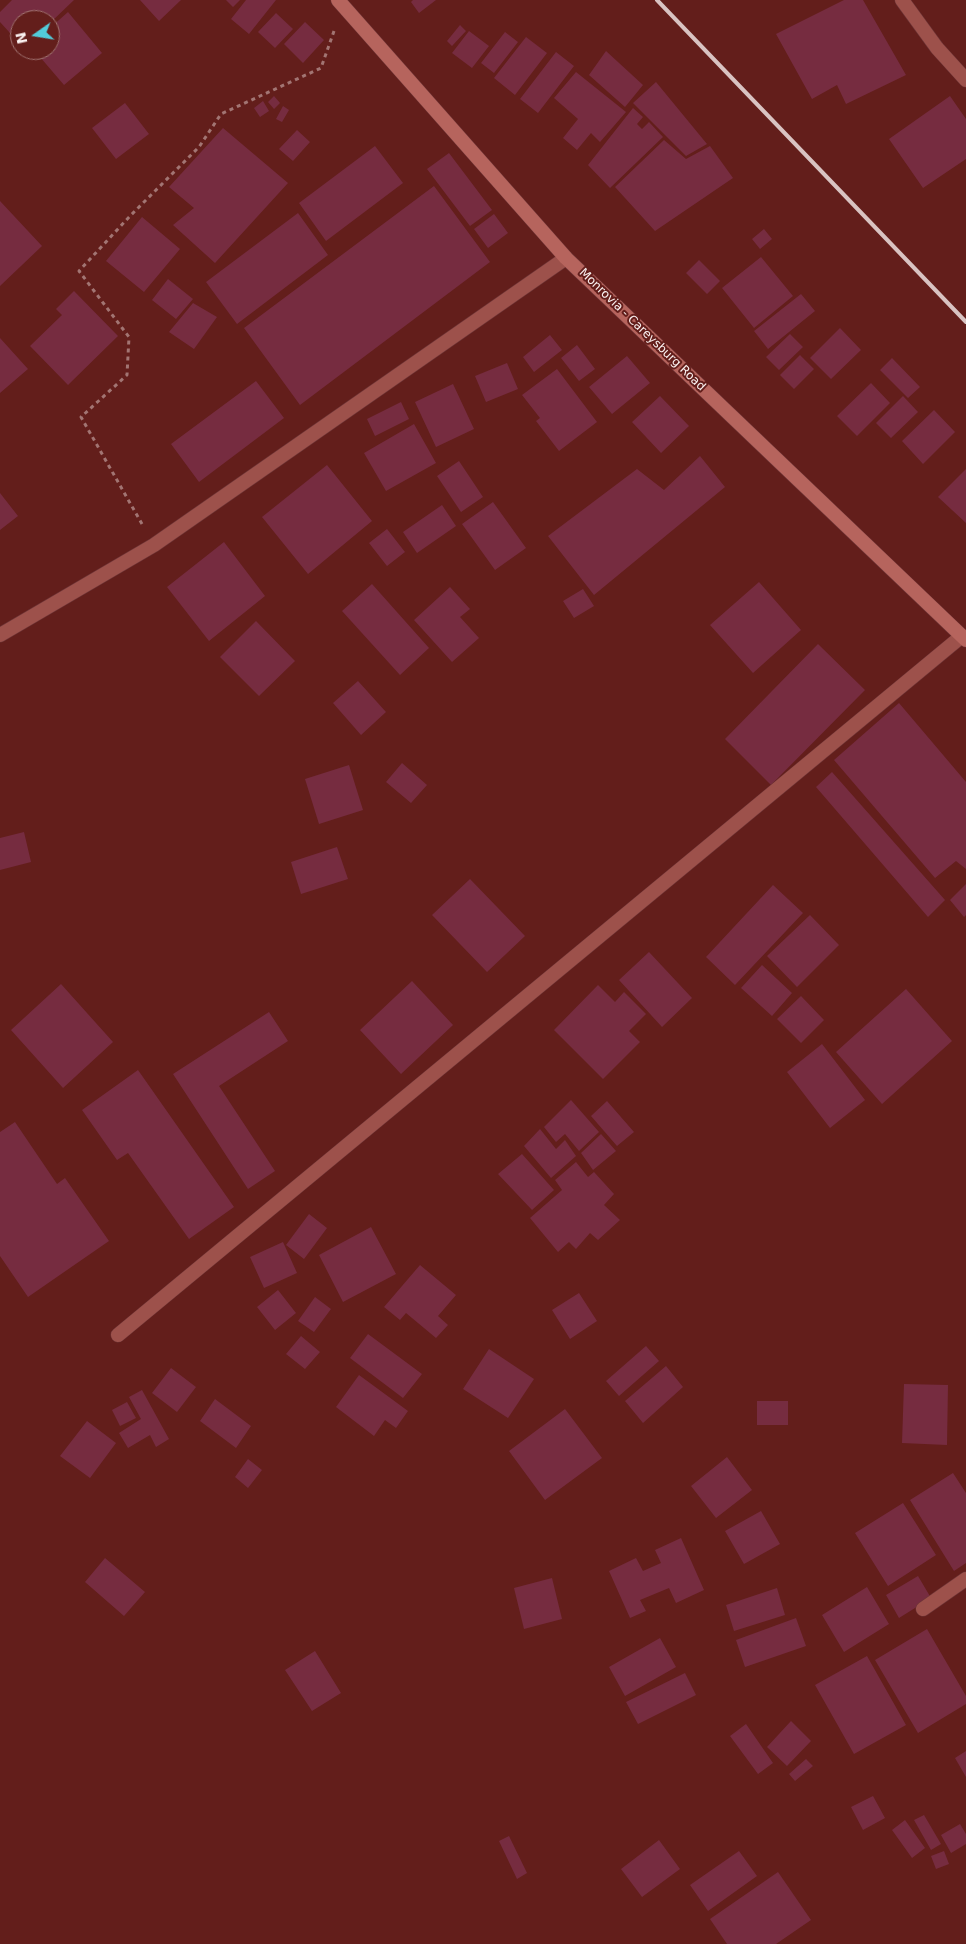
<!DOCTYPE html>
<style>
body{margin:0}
#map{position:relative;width:966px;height:1944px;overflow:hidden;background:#631e1b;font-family:"DejaVu Sans",sans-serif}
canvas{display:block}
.north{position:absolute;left:10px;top:10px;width:50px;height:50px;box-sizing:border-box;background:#631e1b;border:1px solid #a07371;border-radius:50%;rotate:257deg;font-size:14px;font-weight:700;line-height:20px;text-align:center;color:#fbf2f1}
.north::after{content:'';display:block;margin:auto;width:18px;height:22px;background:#52cbd9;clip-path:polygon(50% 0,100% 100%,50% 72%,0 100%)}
</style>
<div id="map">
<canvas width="966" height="1944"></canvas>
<div class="north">N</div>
</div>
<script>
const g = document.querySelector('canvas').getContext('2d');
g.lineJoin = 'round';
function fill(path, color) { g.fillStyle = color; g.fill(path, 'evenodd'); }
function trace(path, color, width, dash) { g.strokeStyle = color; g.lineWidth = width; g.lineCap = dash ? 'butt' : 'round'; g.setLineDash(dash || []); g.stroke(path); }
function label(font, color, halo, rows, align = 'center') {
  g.font = font + ' "DejaVu Sans",sans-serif'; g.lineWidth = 4; g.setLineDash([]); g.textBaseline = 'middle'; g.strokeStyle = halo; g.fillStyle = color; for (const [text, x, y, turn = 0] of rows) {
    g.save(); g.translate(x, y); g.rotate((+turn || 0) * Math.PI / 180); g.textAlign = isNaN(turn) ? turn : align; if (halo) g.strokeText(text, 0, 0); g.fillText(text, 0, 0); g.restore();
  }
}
fill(new Path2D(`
 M12,0H74L50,23V20H20V44L0,22V12Z
 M140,0H181L159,21Z
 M226,0H240L233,7Z
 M246,0H276L249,34L231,19Z
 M413,0H436L419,13L411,2Z
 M844,0H863L906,75L846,104L837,85L812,99L776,34Z
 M68,12L102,53L64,85L34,50H50V28Z
 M276,13L293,29L275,48L258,32Z
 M305,22L324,40L303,63L284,44Z
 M460,25L466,31L452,46L447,41Z
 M469,31L489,46L472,68L452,53Z
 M505,32L518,42L494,73L481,63Z
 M526,37L547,53L515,95L494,78Z
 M606,51L643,85L625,107L589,75Z
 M556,52L574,66L538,113L520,99Z
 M576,72L626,112L600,142L591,133L577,150L563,138L578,119L554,98Z
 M656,82L707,144L686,156L633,103Z
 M274,96L280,103L274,109L268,102Z
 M950,96L966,119V159L923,188L889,139Z
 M263,101L269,111L260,117L254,108Z
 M125,103L149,134L116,159L92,128Z
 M283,106L289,110L282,122L276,119Z
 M633,108L643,117L637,124L642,129L649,122L663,137L610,188L588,165Z
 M223,128L288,183L215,263L173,225L194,208L169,187Z
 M297,130L310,142L293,161L279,149Z
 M664,140L686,159L710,146L733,178L655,231L615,187Z
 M375,146L403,183L326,241L299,203Z
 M449,153L492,210L470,226L427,169Z
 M434,186L490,262L300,405L244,328Z
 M0,201L42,246L0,286Z
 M298,213L328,255L237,324L206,282Z
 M494,214L508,233L488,248L474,229Z
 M142,217L180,249L144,292L106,261Z
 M764,229L772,239L760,249L752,239Z
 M761,257L793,296L754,328L722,288Z
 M699,260L720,281L707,294L686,273Z
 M168,279L193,299L176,319L152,300Z
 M74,291L118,336L68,385L30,346L62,315L56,309Z
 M801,294L815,311L768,349L754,331Z
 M193,303L217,317L194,349L169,332Z
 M840,328L861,350L831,379L810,358Z
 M790,334L803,347L779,370L766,357Z
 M550,335L562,350L534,372L523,357Z
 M0,338L28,369L0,393Z
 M577,345L595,369L579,381L561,358Z
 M800,355L814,369L794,389L780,375Z
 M627,356L650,383L612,414L589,387Z
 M892,358L920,387L908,398L880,370Z
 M507,363L518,389L486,402L475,376Z
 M557,369L597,422L559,451L536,421L540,418L522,395Z
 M256,381L284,418L199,482L171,444Z
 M871,383L890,403L857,436L837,416Z
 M453,384L474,429L436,447L415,402Z
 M660,396L689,426L661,453L632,422Z
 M903,396L918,412L891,438L876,423Z
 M401,402L409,419L375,436L367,419Z
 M934,410L955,432L923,464L902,441Z
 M414,424L436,463L386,491L364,453Z
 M700,456L725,487L594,595L548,536L637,469L664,490Z
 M459,461L483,497L461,512L437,476Z
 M327,465L372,521L308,574L262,517Z
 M966,469V523L938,497Z
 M0,493L18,516L0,530Z
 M493,502L526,548L495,570L462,524Z
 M442,505L456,526L417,553L403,532Z
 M387,529L405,552L387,566L369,543Z
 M224,542L265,596L209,641L167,587Z
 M759,582L801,630L753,673L710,625Z
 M372,584L429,648L400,675L342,611Z
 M450,587L470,609L460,617L479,638L452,662L414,620Z
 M583,589L594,606L574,618L563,601Z
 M256,621L295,661L259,696L220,657Z
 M818,644L865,690L771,785L725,739Z
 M358,681L386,712L361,735L333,703Z
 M899,703L966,782V869L956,861L935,878L834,760Z
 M402,763L427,785L411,803L386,782Z
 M349,765L363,810L319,824L305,779Z
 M832,772L945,900L928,917L816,787Z
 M24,832L31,862L0,870V838Z
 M337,847L348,879L301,894L291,862Z
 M470,879L525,936L487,972L432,915Z
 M966,884V915L964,917L950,900Z
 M773,885L803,913L735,985L706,957Z
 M810,915L839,945L797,987L767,956Z
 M649,952L692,998L662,1027L619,980Z
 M762,965L792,993L772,1016L741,988Z
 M412,981L453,1025L401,1074L360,1030Z
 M61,984L113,1042L63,1088L11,1030Z
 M598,985L615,1002L624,992L646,1014L629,1031L640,1042L603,1079L554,1030Z
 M906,989L952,1041L882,1104L836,1052Z
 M801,996L824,1020L801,1043L777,1019Z
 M269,1012L288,1041L219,1086L275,1171L248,1189L173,1074Z
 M822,1044L865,1100L830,1128L787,1072Z
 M138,1070L234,1207L189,1239L128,1153L117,1160L82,1110Z
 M571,1100L599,1132L579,1151L565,1134L556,1142L544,1127Z
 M607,1101L634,1132L617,1146L591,1116Z
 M15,1122L57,1184L65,1178L109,1241L28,1297L0,1256V1132Z
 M540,1129L556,1149L565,1140L576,1156L551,1178L524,1146Z
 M601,1134L616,1151L593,1170L581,1153Z
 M522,1154L554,1190L532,1210L498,1174Z
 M576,1162L588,1177L594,1172L614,1194L604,1205L620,1220L598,1240L590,1233L576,1249L569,1242L558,1252L530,1218L562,1190L555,1180Z
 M309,1214L327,1228L304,1259L286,1245Z
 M371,1227L396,1274L343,1302L319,1255Z
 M283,1242L297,1273L264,1288L250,1257Z
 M420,1265L456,1295L438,1316L448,1325L436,1338L406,1313L400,1320L384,1307Z
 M278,1290L296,1313L275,1330L257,1307Z
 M579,1293L597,1321L570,1339L552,1310Z
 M315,1297L331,1309L314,1332L298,1321Z
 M368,1334L422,1374L403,1398L350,1358Z
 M301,1336L320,1352L305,1369L286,1354Z
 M646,1346L659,1361L619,1396L606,1381Z
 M489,1349L534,1379L508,1418L463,1389Z
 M666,1366L683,1387L643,1423L625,1401Z
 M171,1368L196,1387L177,1412L152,1393Z
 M359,1375L408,1411L396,1428L385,1420L374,1436L336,1407Z
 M904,1384L948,1385L947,1445L902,1443Z
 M142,1390L169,1439L156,1447L150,1435L128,1448L119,1433L141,1419L129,1397Z
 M215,1399L251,1426L236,1448L200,1421Z
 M757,1401H788V1425H757Z
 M127,1402L136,1418L120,1426L112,1410Z
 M565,1409L602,1458L545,1500L509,1451Z
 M87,1421L116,1443L90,1478L60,1456Z
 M727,1457L752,1490L716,1518L691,1486Z
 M248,1459L262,1470L248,1488L235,1477Z
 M953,1473L966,1493V1563L954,1571L910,1500Z
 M903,1503L936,1555L888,1586L855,1533Z
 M761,1511L780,1544L744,1564L725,1531Z
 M681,1538L704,1590L676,1603L669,1588L640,1600L646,1611L630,1618L609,1571L636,1558L643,1571L661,1563L655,1550Z
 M105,1558L145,1592L124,1616L85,1582Z
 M918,1576L931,1598L899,1618L886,1595Z
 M552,1578L562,1619L524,1629L514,1588Z
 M867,1587L889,1624L844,1652L822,1615Z
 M777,1588L785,1615L734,1631L726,1605Z
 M796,1618L806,1646L745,1667L736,1640Z
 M927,1629L966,1696V1704L918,1733L875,1660Z
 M660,1638L676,1667L625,1696L609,1667Z
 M315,1651L341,1693L312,1711L285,1670Z
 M867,1656L906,1725L854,1754L815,1685Z
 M685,1673L696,1695L638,1724L626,1702Z
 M791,1721L811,1741L787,1766L767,1747Z
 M746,1724L773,1763L758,1774L730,1736Z
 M966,1751V1777L955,1758Z
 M806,1759L813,1766L795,1781L789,1774Z
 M873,1796L885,1818L863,1830L851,1807Z
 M924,1815L941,1844L931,1850L914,1820Z
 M905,1820L925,1848L912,1858L892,1830Z
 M960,1824L966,1834V1844L951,1853L941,1835Z
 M509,1836L527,1873L517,1879L499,1841Z
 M659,1840L680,1869L642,1897L621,1869Z
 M739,1851L757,1876L708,1911L690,1885Z
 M944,1851L949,1864L936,1869L931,1856Z
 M778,1872L811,1920L776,1944H727L710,1919Z`), '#762c40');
const minor = new Path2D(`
 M902,0L937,48L966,80
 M0,635L154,545L566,258
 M118,1335L962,636
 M923,1609L966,1579`);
const secondary = new Path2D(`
 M338,0L566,258L966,640`);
trace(minor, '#6d3537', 15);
trace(secondary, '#6d3537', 15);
trace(new Path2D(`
 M142,524L81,417L127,375L129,337L79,271L130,216L199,147L221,114L321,68L334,31`), '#a27573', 3, [4, 4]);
trace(minor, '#9d514b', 14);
trace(secondary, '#b6645d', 14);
trace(new Path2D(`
 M657,0L966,322`), '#d9c3c2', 4);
label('12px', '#fbf2f1', '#631e1b', [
 ["Monrovia - Careysburg Road",642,330,44]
]);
</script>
